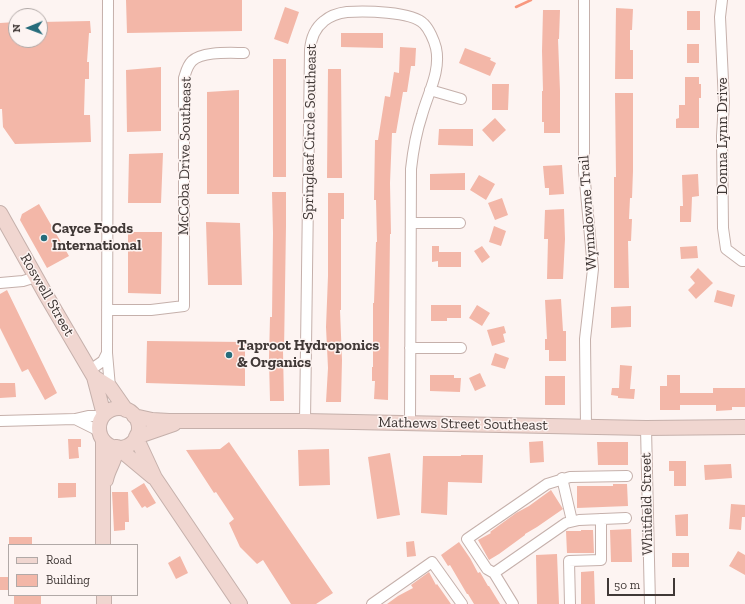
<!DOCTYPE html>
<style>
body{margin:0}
#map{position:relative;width:745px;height:604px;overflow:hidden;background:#fdf4f2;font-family:"Zilla Slab",serif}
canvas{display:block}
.legend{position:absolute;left:8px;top:544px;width:130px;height:52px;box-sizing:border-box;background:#fdf4f2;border:1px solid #b1a9a7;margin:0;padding:5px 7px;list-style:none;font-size:12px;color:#403836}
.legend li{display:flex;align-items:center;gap:8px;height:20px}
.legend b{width:20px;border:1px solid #b1a9a7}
.north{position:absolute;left:8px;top:8px;width:40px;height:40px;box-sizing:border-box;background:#fdf4f2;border:1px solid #b1a9a7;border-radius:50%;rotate:269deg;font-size:11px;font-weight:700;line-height:16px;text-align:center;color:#403836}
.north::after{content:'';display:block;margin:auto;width:14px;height:18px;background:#266c7b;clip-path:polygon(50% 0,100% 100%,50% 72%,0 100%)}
.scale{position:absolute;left:607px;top:578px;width:68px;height:18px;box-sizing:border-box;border:2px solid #403836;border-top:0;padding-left:5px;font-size:12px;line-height:14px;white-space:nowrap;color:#403836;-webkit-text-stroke:3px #fdf4f2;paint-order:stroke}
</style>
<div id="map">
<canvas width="745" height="604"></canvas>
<ul class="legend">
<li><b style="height:5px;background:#f0d6d0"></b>Road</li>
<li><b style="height:11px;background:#f3b7a8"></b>Building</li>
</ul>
<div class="north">N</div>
<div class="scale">50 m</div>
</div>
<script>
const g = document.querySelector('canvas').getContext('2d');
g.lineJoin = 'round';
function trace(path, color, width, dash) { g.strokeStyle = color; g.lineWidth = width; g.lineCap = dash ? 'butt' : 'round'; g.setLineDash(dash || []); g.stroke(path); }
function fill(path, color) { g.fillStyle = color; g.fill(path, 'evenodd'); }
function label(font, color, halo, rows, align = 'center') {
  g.font = font + ' "Zilla Slab",serif'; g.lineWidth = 3; g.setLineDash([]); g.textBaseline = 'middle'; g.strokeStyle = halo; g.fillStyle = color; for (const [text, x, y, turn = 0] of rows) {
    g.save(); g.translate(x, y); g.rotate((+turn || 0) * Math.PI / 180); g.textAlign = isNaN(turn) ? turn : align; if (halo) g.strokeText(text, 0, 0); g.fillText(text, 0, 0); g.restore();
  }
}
trace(new Path2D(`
 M516,7L531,0`), '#f8987f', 2.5);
fill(new Path2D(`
 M126,0H242V31L127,33Z
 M285,7L299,12L288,44L274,39Z
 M616,8L633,9L632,30H630V50H633V79H615Z
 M543,10H560L559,39H558L560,91V133H544V122H542V91H543L542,51Z
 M687,11H700V30H687Z
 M90,21L91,33H89L87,62H89V79H85L84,115H90L91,142L15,144L3,127L2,109H0V23L16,22V41H40V22Z
 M341,33H383V48L341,47Z
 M687,44H699V63H687Z
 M400,47L416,48L415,66H411L407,92H403L396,133H392L390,183L391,234H390L388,400L374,399L375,381H372V367H373V303H374L376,242H377L376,200H374L375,140H378L385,96L390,97L394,72L399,73Z
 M465,48L491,58L490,60L496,63L490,76L459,63Z
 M273,59H286V177H273Z
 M161,67V131L127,132L126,70Z
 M328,69H341L342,178H327Z
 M685,77H699V84H701V98H699V128H676V119L679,118V105H685Z
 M492,84H509L508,110H492Z
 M239,90V194H207V92Z
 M615,93H633V171L632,198H630L629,219H632L631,241H628L629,288H614V177H616Z
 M495,118L506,130L493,142L482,130Z
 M439,129H473V146L438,145Z
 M163,153L161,203H128L129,154Z
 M562,165L564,194L549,195V188H545L543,166Z
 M465,173V190H430V174Z
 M698,174L699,196L692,197L691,222H680V206H683L682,175Z
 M479,175L495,184L486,200L470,190Z
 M272,192H286V226L284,351H283L284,401H270L269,359L270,317H272L273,233Z
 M328,193H344V219H341V310H340L342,360L341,402H326L328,368L326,327L328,276Z
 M502,198L508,215L495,220L488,203Z
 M39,204L69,256L47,268L20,220L22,214Z
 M564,209L565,239L563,279H547L548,239H544L545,210Z
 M206,222L240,223L242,285H208Z
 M494,226L506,231L501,246L489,242Z
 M128,232H162L161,294L128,293Z
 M432,246H439V252H461V267H438V261L432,262Z
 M482,246L490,257L482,263L474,251Z
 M697,246L698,258L681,259L680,247Z
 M698,268L713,283L696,299L688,290L695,283L690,277Z
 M7,290L57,393L45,400L28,369L22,372L0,328V294Z
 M717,290L735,295L732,307L714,302Z
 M561,299L563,331H566V361H549V350H545V339H547L545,300Z
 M431,305H461V318H447V321H431Z
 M477,305L490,313L482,326L469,318Z
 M631,306V327L611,328V307Z
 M504,326L506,333L503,334L505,342L492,346L487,330Z
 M147,341L245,342V386L146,383Z
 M495,353L509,358L505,369L491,365Z
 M620,365L632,366L630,389H635L634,399L618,398V396L611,395L612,388H619Z
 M480,373L486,386L475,391L469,378Z
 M430,375H454V378H461L460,392L430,391Z
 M667,375H680V393H713V388H745V407H732V410L716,411V405H680V410H660V386H667Z
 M545,376H565V405H545Z
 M0,383H15L16,397L0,398Z
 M68,439H81V447H78L79,458L69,459Z
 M543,441L544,462L530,463L529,442Z
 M229,442L333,593L316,604H291L263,560L257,564L240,547L229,523L234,519L216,492L214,493L186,450L220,449Z
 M597,442H628V465H598Z
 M329,449L330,485L299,486L298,450Z
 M390,453L400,515L377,519L368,457Z
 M461,455H483L482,483L448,482L447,515L421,513L423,456H461Z
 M669,461H686V486H674V471H669Z
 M731,464L732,478L705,480L704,465Z
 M58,483H76V497L58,498Z
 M144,483L156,503L147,508L145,506L142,508L131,491Z
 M613,484H627L628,506L577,508V486H613Z
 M551,490L563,509L537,527L525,534V535L499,554L489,560L478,540L491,533L490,532L516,513L529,506Z
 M112,492H128L129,522H125V530L114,531Z
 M731,504L745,505V517H742L741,530L729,529Z
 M688,514V536H676L675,515Z
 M631,529L632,562H611L610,530Z
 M581,530H593L594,553H567L566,531H581Z
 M9,537H32V545H9Z
 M414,541L416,556L407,557L406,542Z
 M459,542L470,558L478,573L480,572L488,586H489L500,604H474L468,594H467L450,565L448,566L441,555Z
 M738,551L745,555V575L729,566Z
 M672,553H689V567H672Z
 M557,554L559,604H537L536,555Z
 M180,556L188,573L176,579L168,563Z
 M594,571L595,604H581V572Z
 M429,572L436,585L437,584L451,604H387L398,596L413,588L411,585Z
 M0,577H9V590H0Z
 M14,595H41V604H14Z`), '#f3b7a8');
const street = new Path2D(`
 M108,0L107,353L110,387
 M584,0V171L593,269L585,339L586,426
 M722,0L720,17L724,102L722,136L723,228L726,249L742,261H745
 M430,90L461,99
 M411,223H460
 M0,283L23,281L36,277
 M107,310H151L184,306V78C186,72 187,66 192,61C202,51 230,53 244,53
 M410,348H461
 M90,370L103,361L107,353
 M75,419L99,431
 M0,421L75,419L88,416H103
 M305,421L310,50C311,38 315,28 324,21C330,16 339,13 347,12C364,11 412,11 424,24C429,29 434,40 436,48C441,71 428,93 422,115C416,133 413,151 411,169L410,423
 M646,428L650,604
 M562,478L572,521
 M494,573L487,569L467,539L547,484L570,477L627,476
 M372,604L432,562L462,604
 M513,604L494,573L566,523L579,520L626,518
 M570,604L569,561L601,560V519`);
const secondary = new Path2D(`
 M0,213L46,295L94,377L104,415
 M94,377L110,387L126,410
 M99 428a20 20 0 1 1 40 0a20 20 0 1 1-40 0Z
 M134,416L152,420L169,421H305L646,428L745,427
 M137,435L145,434L174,424
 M136,437L155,478L240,604
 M103,440V545
 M117,447L153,477
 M106,480C108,468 117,459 116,447
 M104,595V604`);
trace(street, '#c5b0ab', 12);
trace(secondary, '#c5b0ab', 16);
trace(street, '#fff', 10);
trace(secondary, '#f0d6d0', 14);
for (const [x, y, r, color] of [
 [44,238,4,"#266c7b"],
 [229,355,4,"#266c7b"]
]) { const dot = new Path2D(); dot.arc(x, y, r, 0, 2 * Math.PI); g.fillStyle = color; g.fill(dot); trace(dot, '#fdf4f2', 1.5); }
label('15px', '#403836', '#fdf4f2', [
 ["Springleaf Circle Southeast",310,132,-89],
 ["Donna Lynn Drive",723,136,-90],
 ["McCoba Drive Southeast",185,156,-89],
 ["Wynndowne Trail",588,213,-94],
 ["Roswell Street",47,295,60],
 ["Mathews Street Southeast",463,424,1],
 ["Whitfield Street",647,504,-91]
]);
label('bold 15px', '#403836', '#fdf4f2', [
 ["Cayce Foods",52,229],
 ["International",52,246],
 ["Taproot Hydroponics",237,346],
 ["& Organics",237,363]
], 'left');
</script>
